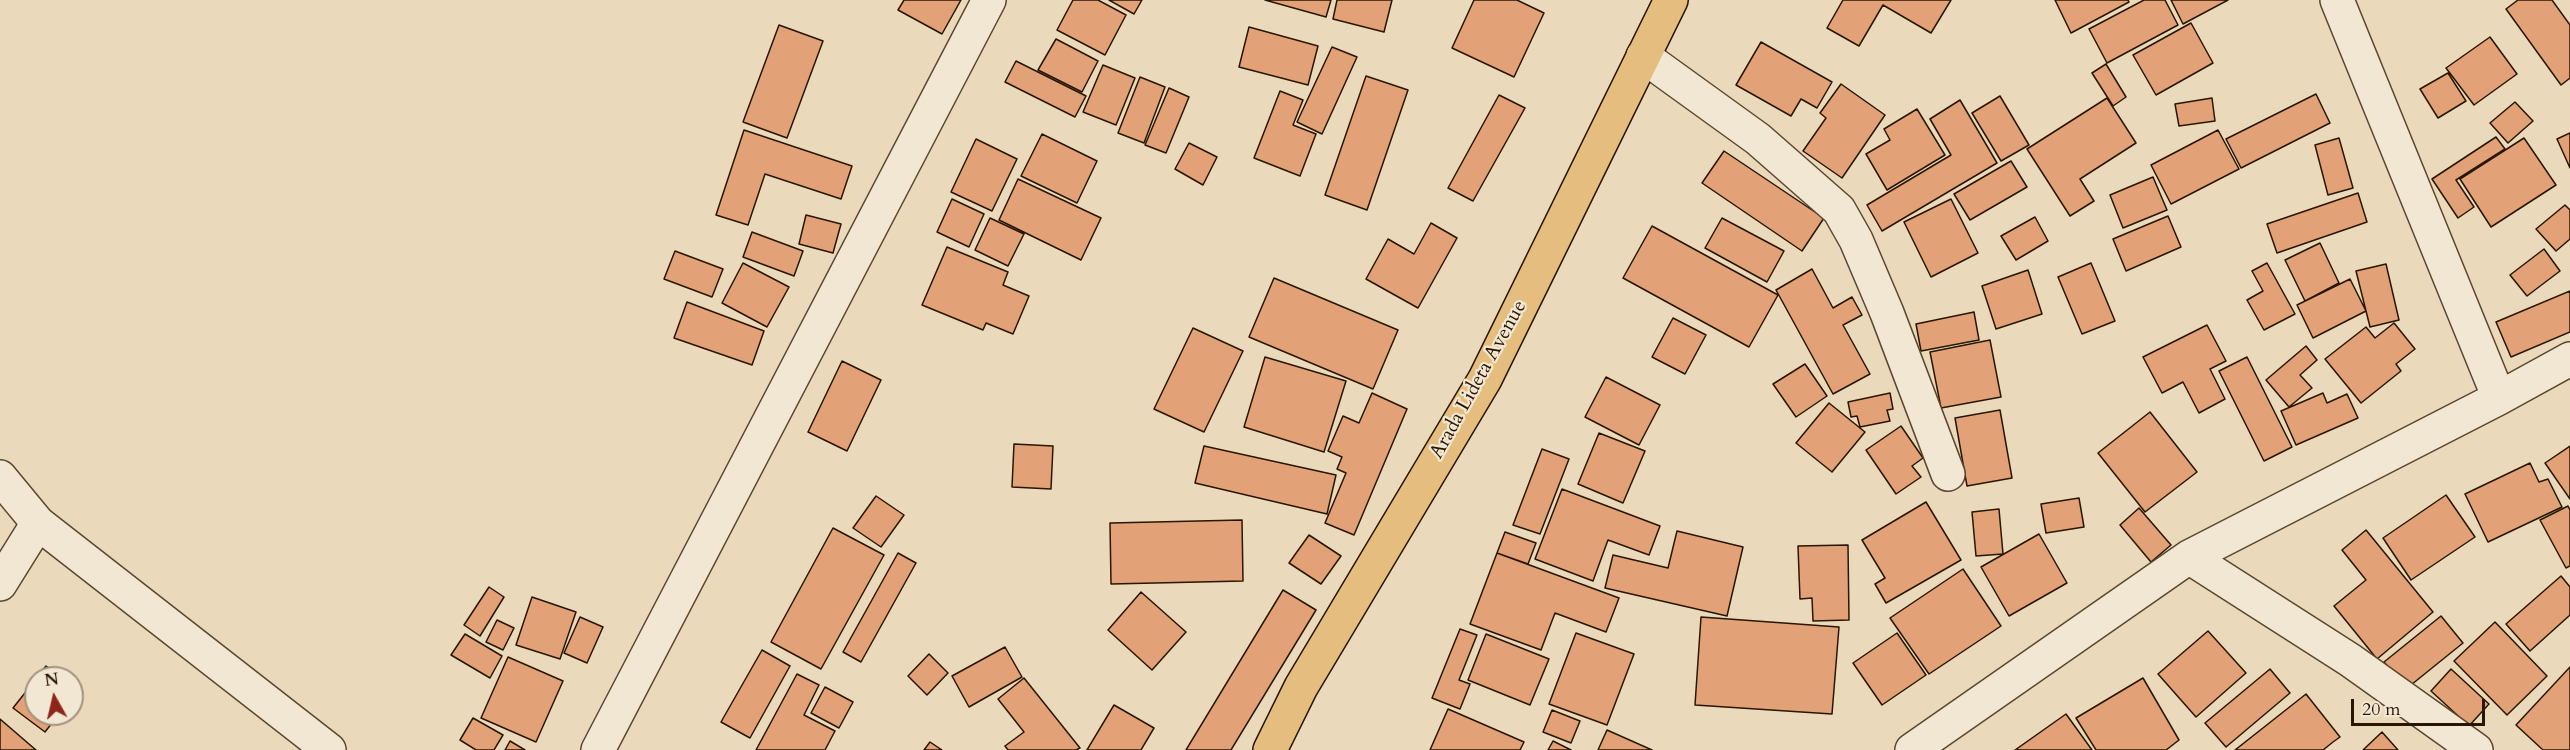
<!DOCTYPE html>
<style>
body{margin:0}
#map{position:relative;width:2570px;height:750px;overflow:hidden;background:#eadabb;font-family:Cardo,serif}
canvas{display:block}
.north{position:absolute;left:24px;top:666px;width:60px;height:60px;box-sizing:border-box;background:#f1e7d3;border:2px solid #a1937f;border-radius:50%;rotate:352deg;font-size:16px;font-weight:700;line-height:24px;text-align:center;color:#291600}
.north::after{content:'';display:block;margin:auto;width:21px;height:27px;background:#8f2418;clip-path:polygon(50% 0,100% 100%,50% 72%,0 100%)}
.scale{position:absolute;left:2351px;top:699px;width:134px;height:27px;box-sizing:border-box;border:3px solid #291600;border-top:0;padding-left:8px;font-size:18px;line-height:21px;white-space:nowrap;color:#291600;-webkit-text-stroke:4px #f1e7d3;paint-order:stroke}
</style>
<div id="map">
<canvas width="2570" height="750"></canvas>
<div class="north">N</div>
<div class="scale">20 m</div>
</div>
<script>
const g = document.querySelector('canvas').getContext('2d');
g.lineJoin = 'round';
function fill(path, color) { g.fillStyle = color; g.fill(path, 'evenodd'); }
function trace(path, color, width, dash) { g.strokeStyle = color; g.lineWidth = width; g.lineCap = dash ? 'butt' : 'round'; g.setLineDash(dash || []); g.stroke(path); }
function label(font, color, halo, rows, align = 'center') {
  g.font = font + ' Cardo,serif'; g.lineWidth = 4.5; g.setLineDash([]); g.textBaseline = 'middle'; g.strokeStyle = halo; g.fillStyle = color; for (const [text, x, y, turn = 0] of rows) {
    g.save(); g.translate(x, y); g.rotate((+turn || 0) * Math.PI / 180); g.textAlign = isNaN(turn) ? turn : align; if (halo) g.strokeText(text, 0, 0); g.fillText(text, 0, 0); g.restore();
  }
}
const building = new Path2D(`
 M904,0H961L942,34L898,10Z
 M1073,0H1098L1126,15L1105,55L1057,30Z
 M1109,0H1142L1134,14Z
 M1265,0H1331L1326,17Z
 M1337,0H1392L1384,32L1333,19Z
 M1474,0H1517L1544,13L1514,77L1452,48Z
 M1843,0H1951L1931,33L1883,5L1859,46L1827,28Z
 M2055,0H2128L2129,2L2071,33Z
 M2144,0H2165L2178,25L2107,63L2089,29Z
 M2171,0H2228L2183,24Z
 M2518,0H2552L2570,25V78L2561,85L2506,9Z
 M2191,23L2213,63L2156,95L2133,55Z
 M779,25L823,41L787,138L743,122Z
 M1249,27L1318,46L1308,85L1239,67Z
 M2490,37L2517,74L2474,105L2446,68Z
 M1056,39L1098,61L1082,92L1038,70Z
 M1761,42L1832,82L1817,108L1801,99L1791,116L1736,85Z
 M1332,47L1357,57L1322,134L1297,122Z
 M1016,61L1086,96L1075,117L1005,82Z
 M2106,64L2126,97L2113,106L2092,73Z
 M1103,65L1135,78L1116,125L1083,112Z
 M2448,73L2466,101L2438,118L2420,89Z
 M1366,76L1408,90L1367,210L1325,195Z
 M1140,77L1165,87L1144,143L1118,133Z
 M1841,84L1885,115L1842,178L1803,151L1826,118L1820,113Z
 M1169,88L1189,97L1166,153L1145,145Z
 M1280,91L1303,100L1293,125L1316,134L1300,176L1254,158Z
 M2316,94L2330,123L2241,168L2226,139Z
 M1499,95L1525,108L1473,201L1448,188Z
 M2000,96L2029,145L2001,161L1972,113Z
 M2107,98L2136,143L2080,179L2094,201L2070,216L2027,149Z
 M2212,98L2215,121L2179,126L2175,104Z
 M1960,100L1997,163L1882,231L1867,205L1951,155L1930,119Z
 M2515,102L2533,121L2508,143L2490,123Z
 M1917,109L1945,155L1887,190L1866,154L1890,140L1884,129Z
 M744,130L852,166L841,199L765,174L748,225L716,215Z
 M2218,130L2239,169L2171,204L2151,165Z
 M2570,133V168L2557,139Z
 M1042,134L1097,161L1077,203L1021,176Z
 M2496,137L2505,149L2456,180L2474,207L2458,218L2432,179Z
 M2339,138L2353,188L2328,195L2315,145Z
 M2524,138L2556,185L2491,227L2460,179Z
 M976,139L1017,159L992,211L951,192Z
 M1189,143L1217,157L1203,185L1175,169Z
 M1724,151L1824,218L1802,251L1702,183Z
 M2011,161L2027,187L1970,220L1954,194Z
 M2153,177L2167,210L2123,228L2110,195Z
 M1018,179L1101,218L1081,260L999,220Z
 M2358,193L2367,222L2277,253L2267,224Z
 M952,199L984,214L969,247L937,232Z
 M1951,199L1978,253L1931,277L1904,222Z
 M2565,205L2570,210V239L2556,251L2536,229Z
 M806,215L841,224L833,253L799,244Z
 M2168,216L2181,247L2126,271L2113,239Z
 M2035,217L2048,241L2016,260L2001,236Z
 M990,218L1024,234L1008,266L975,250Z
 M1722,218L1784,251L1767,282L1705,248Z
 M1431,223L1457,238L1418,308L1366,279L1388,239L1414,254Z
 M1652,226L1778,295L1749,347L1623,278Z
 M752,232L803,251L794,276L743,257Z
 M2320,243L2339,283L2305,301L2285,260Z
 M947,247L1008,272L1003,285L1029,296L1013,334L986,323L983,330L922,305Z
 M2544,249L2560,271L2527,296L2510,275Z
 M675,251L723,269L712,297L664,279Z
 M743,263L789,287L767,327L722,303Z
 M2091,263L2115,321L2082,334L2058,277Z
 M2267,263L2295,314L2264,330L2247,300L2263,291L2252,271Z
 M2386,264L2399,320L2370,327L2356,271Z
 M1812,269L1833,308L1852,297L1862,315L1843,325L1870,374L1833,394L1776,290Z
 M2028,270L2042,314L1996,329L1982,286Z
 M1274,278L1398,330L1373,389L1249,337Z
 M2350,279L2366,311L2313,338L2297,305Z
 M2570,291V332L2511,357L2496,322Z
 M687,302L764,331L752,365L674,338Z
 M1974,312L1979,340L1921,351L1916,324Z
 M1673,318L1706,335L1685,374L1652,357Z
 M2394,323L2415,349L2396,364L2401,371L2361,403L2325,359L2366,327L2375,338Z
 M2207,325L2226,361L2210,369L2225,399L2199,413L2183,382L2162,393L2143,357Z
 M1193,328L1243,351L1204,432L1154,409Z
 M1990,340L2001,397L1941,408L1930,352Z
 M2306,346L2317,360L2300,375L2312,388L2289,407L2266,380Z
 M1265,357L1346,381L1324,452L1244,427Z
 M2247,357L2292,447L2264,461L2219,371Z
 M842,361L881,380L847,451L808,432Z
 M1805,364L1827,396L1796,417L1773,384Z
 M1606,377L1660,405L1639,445L1585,417Z
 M1372,393L1407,409L1354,535L1325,523L1346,473L1337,469L1342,457L1328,451L1343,416L1359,423Z
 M1890,393L1893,409L1887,410L1890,421L1860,427L1857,416L1851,417L1848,402Z
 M2323,393L2327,403L2347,394L2358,418L2296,445L2281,411Z
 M1829,403L1865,432L1832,472L1796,443Z
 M2000,410L2012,478L1967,486L1955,418Z
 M2150,412L2197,472L2145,512L2098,453Z
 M1901,426L1923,458L1912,466L1921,477L1896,494L1866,450Z
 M1599,433L1645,451L1623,503L1578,484Z
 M1014,444L1053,446L1051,489L1012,487Z
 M1204,446L1336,475L1327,514L1195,483Z
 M2570,446V499L2545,463Z
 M1542,449L1569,459L1540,534L1513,525Z
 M2530,463L2539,482L2548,479L2562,507L2488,542L2465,494Z
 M1562,489L1660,526L1649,555L1608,540L1593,581L1535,559Z
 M2446,495L2475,537L2411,580L2383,538Z
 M876,496L904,515L881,547L853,528Z
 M2079,498L2084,527L2046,533L2041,504Z
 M1926,502L1961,560L1886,603L1875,584L1885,578L1862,540Z
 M2568,506L2570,510V566L2566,568L2540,520Z
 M2139,508L2171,545L2151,562L2120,525Z
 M1999,509L2003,554L1976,556L1972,512Z
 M1242,520L1243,581L1111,584L1110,523Z
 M833,528L884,555L821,669L771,642Z
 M2366,530L2433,612L2377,659L2334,606L2366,580L2342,550Z
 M1677,531L1743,547L1727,616L1605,588L1613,555L1668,568Z
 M1505,532L1536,543L1528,564L1497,553Z
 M2039,534L2067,583L2009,616L1981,567Z
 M1309,535L1341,556L1321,584L1289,563Z
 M1848,545L1849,620L1813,621L1812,598L1800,599L1798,546Z
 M898,553L916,563L861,662L843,652Z
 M1497,553L1619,598L1606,632L1555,613L1541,650L1470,624Z
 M1963,569L2001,626L1929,674L1890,618Z
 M2561,576L2570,587V615L2530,651L2506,624Z
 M489,587L504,597L480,636L464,625Z
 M1283,590L1316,610L1231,750H1186Z
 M1141,592L1186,632L1152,670L1108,630Z
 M532,597L576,612L560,659L516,645Z
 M2441,616L2463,643L2406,689L2384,662Z
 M580,617L603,627L587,663L564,653Z
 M1701,617L1839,627L1832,714L1695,705Z
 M497,620L514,628L503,650L486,642Z
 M2495,622L2547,676L2507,715L2454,661Z
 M1460,629L1477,635L1459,680L1470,684L1460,709L1432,698Z
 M2208,631L2246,673L2196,717L2158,674Z
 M1576,633L1634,654L1607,725L1549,704Z
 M1897,633L1926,675L1882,705L1853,663Z
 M465,634L502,656L490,678L451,655Z
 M1486,634L1549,659L1530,705L1468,680Z
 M1005,647L1022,677L969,707L952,676Z
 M762,650L790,666L750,738L721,722Z
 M929,654L948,673L927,695L908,676Z
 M508,657L563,681L536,742L481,718Z
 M46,666L63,678H37Z
 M2570,667V750H2543L2516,725Z
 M2270,669L2290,693L2226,747L2205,723Z
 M2451,669L2489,704L2469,726L2431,691Z
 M797,674L819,685L804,715L835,731L825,750H756Z
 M1024,678L1080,748L1076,750H1008L1005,746L1024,732L998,699Z
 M2143,678L2179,740L2166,750H2096L2076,718Z
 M36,679V714H59L45,732L13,708Z
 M825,687L853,702L839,728L811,713Z
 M2306,694L2340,737L2333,742L2323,750H2235Z
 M1114,705L1154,728L1141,750H1087Z
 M1448,709L1524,742L1520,750H1430Z
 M1552,710L1580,721L1571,743L1543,732Z
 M2066,714L2092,750H2015Z
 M473,718L503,735L494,750H476L460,740Z
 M0,719L36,750H0Z
 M1607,730L1652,750H1598Z
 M2382,732L2398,750H2363Z
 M510,741L525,750H505Z
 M1553,741L1571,750H1548Z
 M930,742L942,750H924Z`);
fill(building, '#e2a176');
trace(building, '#291600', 1.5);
const minor = new Path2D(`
 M2337,0L2499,398
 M1643,56L1758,139L1839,210L1856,240L1887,313L1948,474
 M2189,557L2350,660L2476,750
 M0,584L38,523
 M598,750L989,0
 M1912,750L2189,557L2499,398L2570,359`);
const tertiary = new Path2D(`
 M0,477L38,523L329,750`);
const trunk = new Path2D(`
 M1270,750L1301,687L1485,379L1671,0`);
trace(minor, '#59472f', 36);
trace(tertiary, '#59472f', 36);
trace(trunk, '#291600', 36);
trace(minor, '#f1e7d3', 33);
trace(tertiary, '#f1e7d3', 33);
trace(trunk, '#e5bd7e', 33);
label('20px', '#291600', '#f1e7d3', [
 ["Arada Lideta Avenue",1479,380,-61]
]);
</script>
